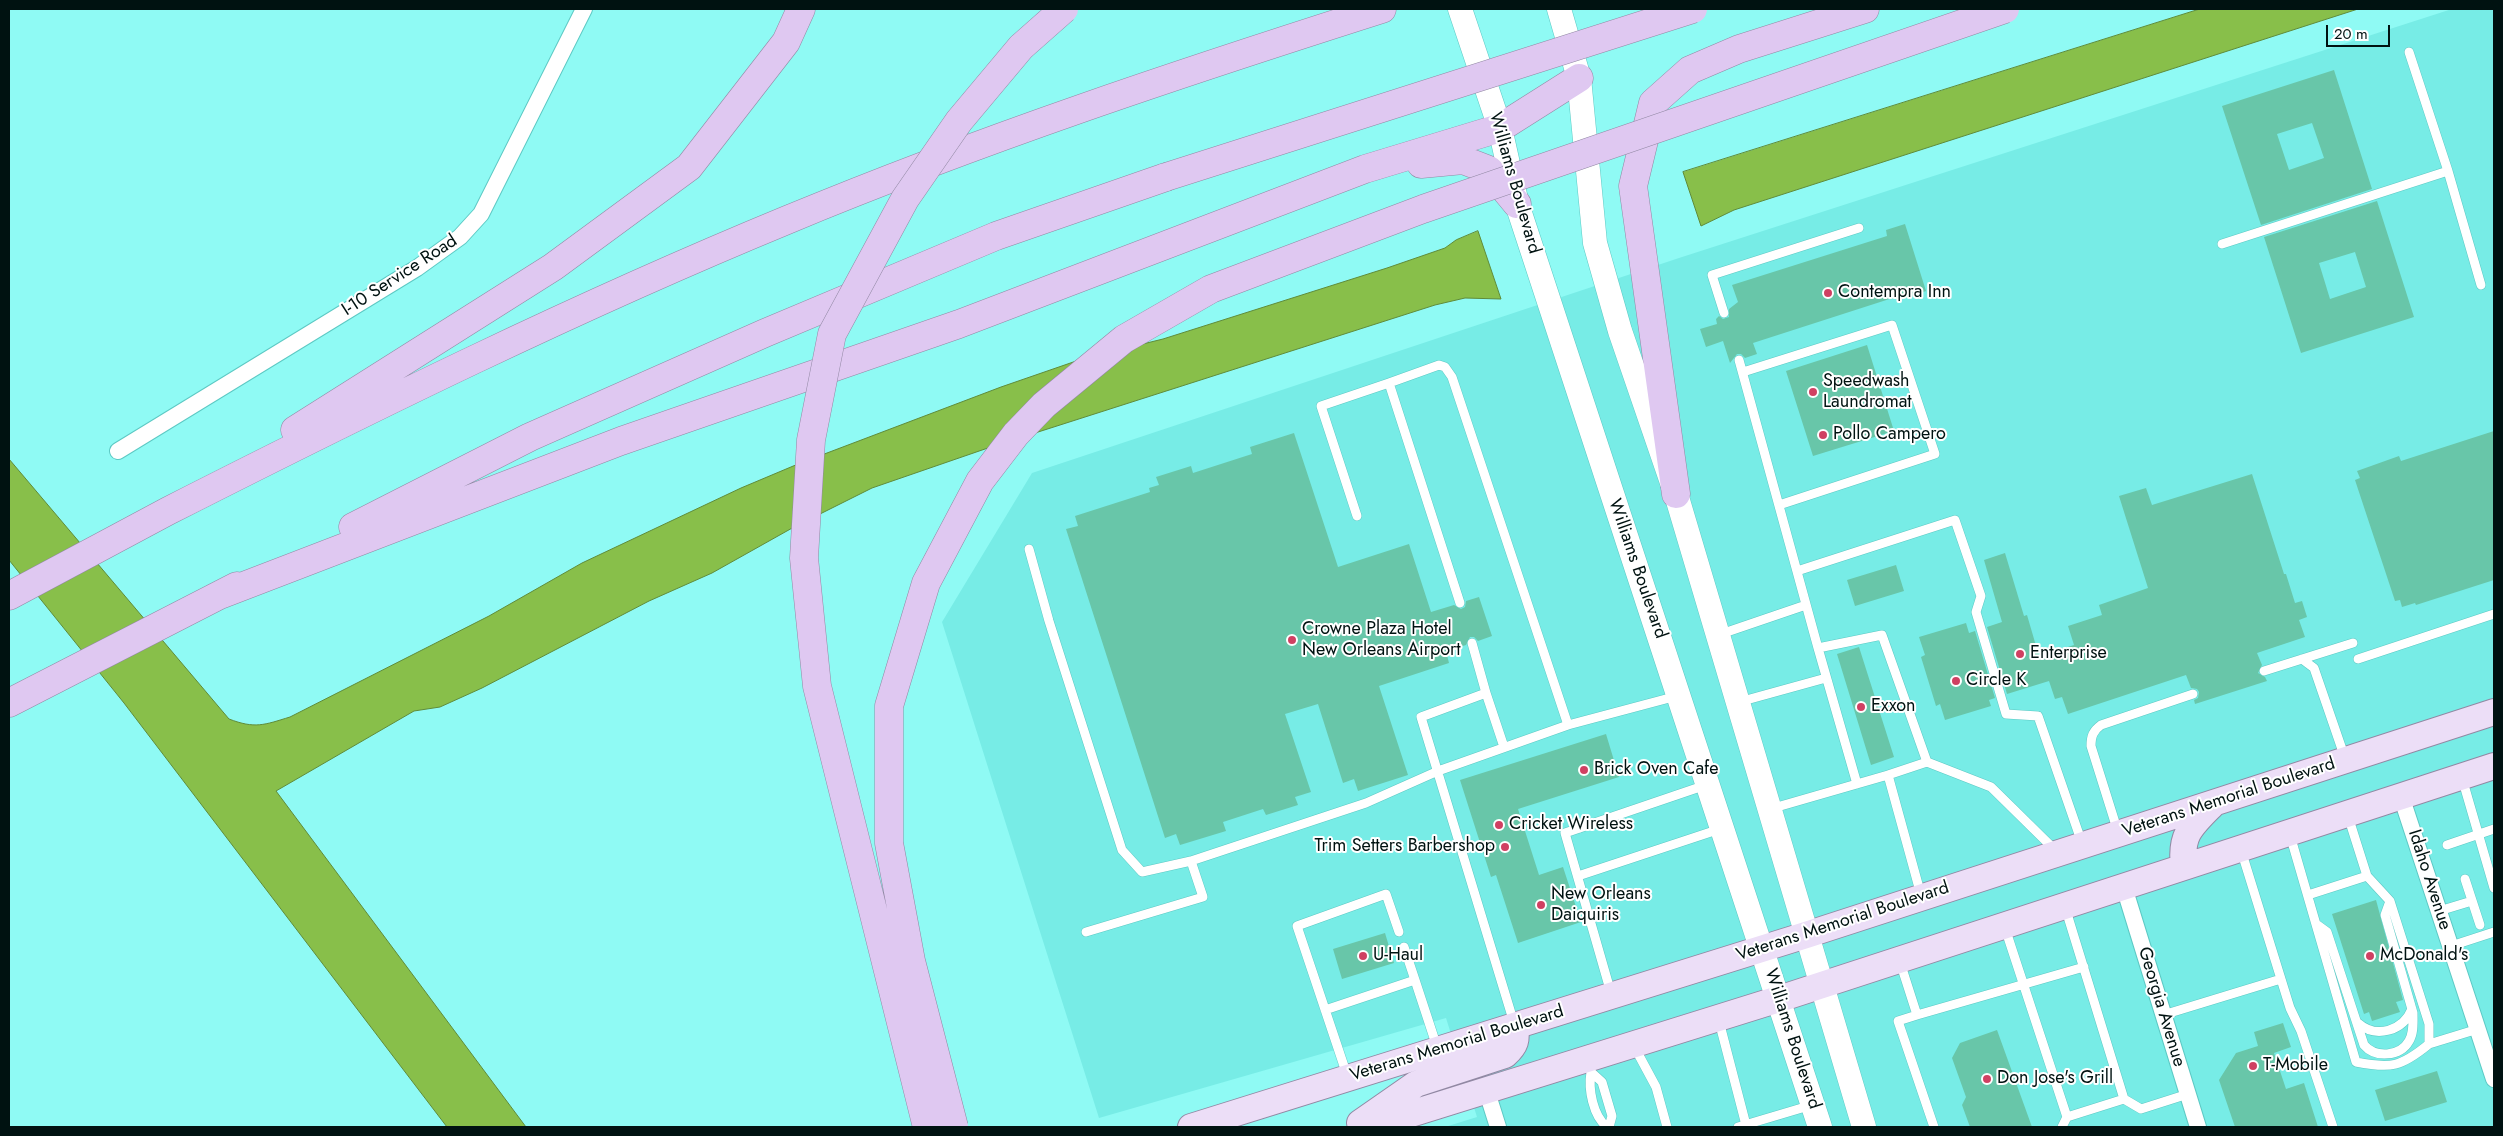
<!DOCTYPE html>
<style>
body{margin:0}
#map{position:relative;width:2503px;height:1136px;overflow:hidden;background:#8ffaf4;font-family:Jost,sans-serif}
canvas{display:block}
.frame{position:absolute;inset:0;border:10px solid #001211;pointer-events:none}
.scale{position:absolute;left:2326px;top:25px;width:64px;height:22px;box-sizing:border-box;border:2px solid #001211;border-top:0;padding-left:6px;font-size:15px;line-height:18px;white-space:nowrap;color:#001211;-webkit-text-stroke:4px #fff;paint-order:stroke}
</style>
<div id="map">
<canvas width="2503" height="1136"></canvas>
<div class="frame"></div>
<div class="scale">20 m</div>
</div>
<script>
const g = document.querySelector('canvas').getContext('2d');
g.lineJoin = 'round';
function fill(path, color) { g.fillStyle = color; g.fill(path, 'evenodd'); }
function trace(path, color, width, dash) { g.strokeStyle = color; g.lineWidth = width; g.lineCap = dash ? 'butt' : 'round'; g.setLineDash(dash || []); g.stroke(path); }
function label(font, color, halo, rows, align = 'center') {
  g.font = font + ' Jost,sans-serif'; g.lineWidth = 4; g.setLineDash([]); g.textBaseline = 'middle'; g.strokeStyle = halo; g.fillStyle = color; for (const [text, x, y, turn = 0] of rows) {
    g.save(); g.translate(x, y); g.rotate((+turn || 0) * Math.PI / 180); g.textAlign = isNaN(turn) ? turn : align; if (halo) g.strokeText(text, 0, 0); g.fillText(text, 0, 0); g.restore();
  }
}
fill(new Path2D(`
 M2452,9H2494V1127H1445L1477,1117L1446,1018L1099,1118L942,622L1032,473L1679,258Z`), '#77ece6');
const water = new Path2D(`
 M2200,9H2358L1734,210L1701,226L1683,172Z
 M1478,231L1501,299L1465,298L1435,305L985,449L872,488L794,527L712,573L649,601L482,688L440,707L414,711L276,791L526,1127H447L124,703L9,560V459L229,719C255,729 264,725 290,717L489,616L582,563L741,488L798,464L1001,387L1082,359L1163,339L1387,268L1445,248L1456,240Z`);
fill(water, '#88bf4a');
trace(water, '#5f8b39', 1);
fill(new Path2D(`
 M2334,70L2372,189L2261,225L2222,106ZM2312,123L2324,158L2289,170L2277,134Z
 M2377,201L2414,317L2301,353L2264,237ZM2355,252L2366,287L2330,299L2319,263Z
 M1905,224L1926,291L1906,298L1905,294L1753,343L1757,354L1745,358L1741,354H1737L1730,363L1723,341L1706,347L1700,329L1717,324L1716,319L1719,316L1723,319L1729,317V309L1738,302L1732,285L1887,236L1886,230Z
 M1867,345L1894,431L1813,456L1786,371Z
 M2494,431V580L2416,605L2415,603L2402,607L2400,600L2395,601L2355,480L2360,478L2357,471L2399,456L2401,461Z
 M1294,433L1338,567L1409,544L1431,612L1454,605L1461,609L1465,607L1466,601L1479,597L1492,636L1478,641L1474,637H1470L1466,645L1446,651L1449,663L1379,686L1408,775L1358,791L1354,779L1343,783L1318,704L1285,714L1311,792L1295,797L1298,805L1266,815L1263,809L1223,822L1226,831L1180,845L1176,834L1165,838L1066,529L1078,526L1075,516L1150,492L1149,488L1159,485L1156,477L1191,466L1193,473L1252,454L1250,447Z
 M2252,474L2284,574H2286L2295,603L2302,601L2307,617L2299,620L2305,637L2257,653L2262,665L2258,673L2265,677L2267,681L2195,704L2194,700L2198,698L2199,692L2197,689L2191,688L2186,675L2068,714L2062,697L2055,699L2049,681L2007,694L1987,627L2002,622L1984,560L2005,553L2024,616L2027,615L2039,656L2074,645L2068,626L2102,615L2099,605L2148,588L2119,496L2146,488L2152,505Z
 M1896,565L1904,591L1855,606L1847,580Z
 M1966,623L1969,633L1975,631L1995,698L1989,700L1991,706L1945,720L1940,704L1936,706L1921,657L1925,655L1919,637Z
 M1859,647L1894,757L1871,765L1837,654Z
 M1606,734L1619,777L1518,809L1539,875L1563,867L1581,922L1518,943L1496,875L1491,877L1460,780Z
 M2376,900L2403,1000L2396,1002L2400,1012L2372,1021L2369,1012L2364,1014L2332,914Z
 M1385,933L1394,963L1342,979L1333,949Z
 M2283,1023L2291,1047L2274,1053L2286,1089L2304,1083L2318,1127H2235L2219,1080L2236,1053L2258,1046L2254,1032Z
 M1997,1030L2032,1127H1970L1962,1105L1966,1097L1952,1058L1960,1043Z
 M2437,1071L2447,1102L2385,1121L2375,1090Z`), '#68c6a9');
const service = new Path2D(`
 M2448,171L2481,285
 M2222,244L2448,171L2409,52
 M1724,313L1712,275L1859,228
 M1739,360L1818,648L1882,635L1927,762L1991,787L2055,850
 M1743,372L1892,325L1935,454L1779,505
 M1357,516L1321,406L1389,383
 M1029,549L1049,621L1122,850L1142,872L1191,861L1366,803L1438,771L1568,725L1677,696
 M1797,571L1955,520L1981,596L1976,612L2006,714L2038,716L2082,843
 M1460,603L1389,383L1439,365L1445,367L1452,377L1568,725
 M1718,635L1806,605
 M1472,643L1486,693
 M1818,648L1857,784
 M2302,659L2314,668L2345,758
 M2358,659L2494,614
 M2264,671L2353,643
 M1739,702L1826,678
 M1504,747L1486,693L1421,717L1514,1023
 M1888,775L1927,762
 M2462,778L2494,888
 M1770,809L1888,775L1921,895
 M2118,832L2091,746C2091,736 2093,731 2101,725L2193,694
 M2290,835L2356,1062C2391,1069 2401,1067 2429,1044V1024L2390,901L2367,876L2348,816
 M2447,845L2494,829
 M2241,850L2290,1008L2301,1031L2333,1127
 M1578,876L1720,829
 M2465,879L2480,925
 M2308,895L2367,876
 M2439,911L2472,901
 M2316,924L2327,932L2364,1045C2375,1058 2400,1057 2409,1041C2414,1033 2413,1022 2413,1013L2385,915L2390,901
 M2005,928L2067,1117L2124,1099L2065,907
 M1086,932L1203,897L1191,861
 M2451,946L2494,932
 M1404,947L1415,980
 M1900,962L1917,1015L2084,967
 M1611,993L1565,833L1706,785
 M1325,1010L1415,980L1437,1047
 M1917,1015L1898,1021L1934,1127
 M2163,1015L2281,979
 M1719,1021L1746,1125
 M2358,1023C2376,1039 2403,1031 2412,1009
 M2429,1044L2478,1029
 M1635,1048L1656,1087L1667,1127
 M1586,1060L1591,1072L1602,1082L1612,1116L1609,1127
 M1591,1072C1588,1089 1593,1116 1607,1127
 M1347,1075L1297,926L1386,894L1399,932
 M2124,1099L2141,1109L2188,1094
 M1738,1127L1812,1105
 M2062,1127L2067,1117`);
const minor = new Path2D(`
 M118,451L417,268L460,237L481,214L584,9
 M2401,796L2494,1079
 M2124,887L2198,1127
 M1487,1092L1498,1127`);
const secondary = new Path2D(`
 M1460,9L1500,128L1517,204L1820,1127
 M1559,9L1579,78L1595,243L1620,331L1676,494L1864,1127`);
const primary = new Path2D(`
 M2184,866C2180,835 2191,826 2212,805
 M1360,1123L1416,1084L1505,1055C1516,1045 1517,1040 1515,1026
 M1191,1127L1806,935L2494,712
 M1369,1127L1779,999L2494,766`);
const motorway = new Path2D(`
 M1421,164L1463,160L1489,170L1517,204
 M295,430L553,267L689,167L786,42L801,9
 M1676,494L1633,186L1653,103L1690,70L1739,49L1865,9
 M353,527L530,437L765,333L996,236L1166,177
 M220,595L621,441L959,324L1365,169L1500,128L1579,78
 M9,596C62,568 115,539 168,511C371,408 576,307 787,220C982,139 1181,73 1382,9
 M9,703L237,586`);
trace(service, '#5dc9c4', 10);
trace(minor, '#5dc9c4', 18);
trace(secondary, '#5dc9c4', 25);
trace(primary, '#9188a3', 28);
trace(motorway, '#9188a3', 29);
trace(service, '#fff', 9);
trace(minor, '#fff', 16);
trace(secondary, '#fff', 24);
trace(primary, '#ecdef7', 26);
trace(motorway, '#dfc8f1', 28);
const motorwayBridge = new Path2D(`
 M1166,177L1693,9
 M927,1127L817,686L804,558L811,440L832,334L905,199L959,121L1021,47L1064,9
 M954,1127L911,961L889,843V706L926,583L980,481L1016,434L1044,405L1124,339L1211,289L1423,209L2005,9`);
trace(motorwayBridge, '#9188a3', 29, []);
trace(motorwayBridge, '#dfc8f1', 28);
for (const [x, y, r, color] of [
 [1828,293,5,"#d04062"],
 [1813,392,5,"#d04062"],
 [1823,435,5,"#d04062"],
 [1292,640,5,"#d04062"],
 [2020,654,5,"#d04062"],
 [1956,681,5,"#d04062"],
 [1861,707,5,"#d04062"],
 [1584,770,5,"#d04062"],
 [1499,825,5,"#d04062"],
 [1505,847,5,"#d04062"],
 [1541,905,5,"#d04062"],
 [1363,956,5,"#d04062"],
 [2370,956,5,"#d04062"],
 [2253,1066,5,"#d04062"],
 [1987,1079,5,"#d04062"]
]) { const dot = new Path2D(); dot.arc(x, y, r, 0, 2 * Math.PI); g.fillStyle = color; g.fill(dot); trace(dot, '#fff', 2); }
label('18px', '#001211', '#fff', [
 ["Williams Boulevard",1514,183,74],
 ["I-10 Service Road",400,276,-33],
 ["Williams Boulevard",1637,569,71],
 ["Veterans Memorial Boulevard",2229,798,-18],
 ["Idaho Avenue",2429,880,72],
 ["Veterans Memorial Boulevard",1843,922,-18],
 ["Georgia Avenue",2161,1007,73],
 ["Williams Boulevard",1792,1039,72],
 ["Veterans Memorial Boulevard",1457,1044,-17]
]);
label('18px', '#001211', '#fff', [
 ["Contempra Inn",1838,293],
 ["Speedwash",1823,382],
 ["Laundromat",1823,403],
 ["Pollo Campero",1833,435],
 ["Crowne Plaza Hotel",1302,630],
 ["New Orleans Airport",1302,651],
 ["Enterprise",2030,654],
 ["Circle K",1966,681],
 ["Exxon",1871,707],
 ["Brick Oven Cafe",1594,770],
 ["Cricket Wireless",1509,825],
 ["Trim Setters Barbershop",1495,847,"right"],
 ["New Orleans",1551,895],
 ["Daiquiris",1551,916],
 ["U-Haul",1373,956],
 ["McDonald's",2380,956],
 ["T-Mobile",2263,1066],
 ["Don Jose's Grill",1997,1079]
], 'left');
</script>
